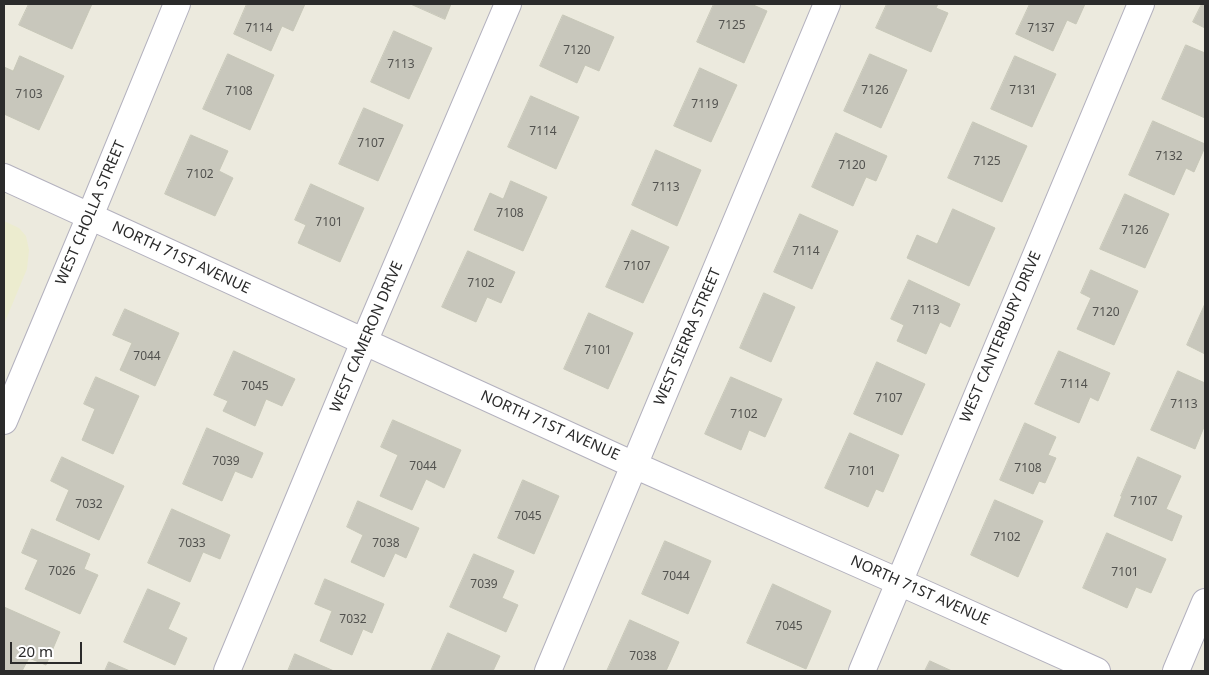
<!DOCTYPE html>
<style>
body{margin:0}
#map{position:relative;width:1209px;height:675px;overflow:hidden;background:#eceade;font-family:"Noto Sans",sans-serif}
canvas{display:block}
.frame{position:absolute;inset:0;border:5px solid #2b2b2b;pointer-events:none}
.scale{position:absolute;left:10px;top:642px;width:72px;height:22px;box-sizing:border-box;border:2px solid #2b2b2b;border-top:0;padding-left:6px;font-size:15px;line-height:18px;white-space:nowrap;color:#2b2b2b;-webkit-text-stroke:4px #fff;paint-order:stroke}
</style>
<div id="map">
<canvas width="1209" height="675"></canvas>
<div class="frame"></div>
<div class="scale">20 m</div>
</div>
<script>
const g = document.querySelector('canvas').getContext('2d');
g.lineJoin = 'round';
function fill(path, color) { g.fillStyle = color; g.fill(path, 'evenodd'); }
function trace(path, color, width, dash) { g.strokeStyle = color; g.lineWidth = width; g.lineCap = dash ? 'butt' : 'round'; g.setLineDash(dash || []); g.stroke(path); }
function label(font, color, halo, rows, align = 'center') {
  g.font = font + ' "Noto Sans",sans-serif'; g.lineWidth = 4; g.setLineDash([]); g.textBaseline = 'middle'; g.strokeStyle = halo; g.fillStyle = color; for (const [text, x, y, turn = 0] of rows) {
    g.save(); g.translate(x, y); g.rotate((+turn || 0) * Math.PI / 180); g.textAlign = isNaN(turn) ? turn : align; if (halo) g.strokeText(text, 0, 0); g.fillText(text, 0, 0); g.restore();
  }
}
fill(new Path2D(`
 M4,221L19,228L26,236L29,250L27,269L4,324Z`), '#ececcf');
const building = new Path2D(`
 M29,4H92L72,49L19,25Z
 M247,4H305L293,31L282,26L271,51L234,34Z
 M411,4H451L445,19Z
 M714,4H751L767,11L744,63L697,42Z
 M887,4H938L936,8L948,13L931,52L876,28Z
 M1030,4H1085L1076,24L1067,20L1053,51L1016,34Z
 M1202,4H1205V28L1193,22Z
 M563,15L614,37L599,71L585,65L577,83L540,66Z
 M394,31L432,48L409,99L371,82Z
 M1186,45L1205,53V118L1162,99Z
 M228,54L274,75L250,130L203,109Z
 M870,54L907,70L881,128L844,111Z
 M20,56L64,76L39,130L4,114V67L13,71Z
 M1015,56L1056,74L1032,127L991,109Z
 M700,68L737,85L711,142L674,126Z
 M531,96L579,117L556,169L508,147Z
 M364,108L403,125L378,181L339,164Z
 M1153,121L1205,144V147L1194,172L1186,168L1174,195L1129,175Z
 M973,122L1027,146L1002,202L948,178Z
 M836,133L887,156L876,181L866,177L853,206L812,187Z
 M191,135L228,151L219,171L233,178L215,216L165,194Z
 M656,150L701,170L677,226L632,205Z
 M511,181L547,197L523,251L474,230L490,193L503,199Z
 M311,184L364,208L340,262L298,243L306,225L295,220Z
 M1125,194L1169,214L1145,268L1100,249Z
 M953,209L995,228L969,286L907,258L917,235L937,244Z
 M800,214L838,231L812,289L774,272Z
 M632,230L669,247L643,303L606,287Z
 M468,251L515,272L501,303L487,297L476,322L442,307Z
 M1091,270L1138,291L1114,345L1077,329L1091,298L1081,293Z
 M909,280L960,304L950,327L940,322L926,354L897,341L904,325L891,319Z
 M764,293L795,307L771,362L740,348Z
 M1205,304V354L1187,345Z
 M125,309L179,333L155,386L120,370L132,343L113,335Z
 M589,313L633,333L608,389L564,369Z
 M234,351L295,379L282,406L266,399L255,426L223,411L228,401L214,395Z
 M1059,351L1110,373L1098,401L1090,397L1079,423L1035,404Z
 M877,362L925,384L902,435L854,414Z
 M1178,371L1205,383V428L1204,427L1195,449L1151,430Z
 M96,377L139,396L113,454L82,440L95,409L84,404Z
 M731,377L782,399L765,437L749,430L741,450L705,434Z
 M393,420L461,450L444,488L426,479L412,510L380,496L398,455L381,447Z
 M1025,423L1056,437L1048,455L1056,458L1045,483L1039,481L1033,494L1000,480Z
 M207,428L263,453L252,478L235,471L222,501L183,484Z
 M850,433L899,455L883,492L876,489L868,507L825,488Z
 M62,457L124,486L99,540L56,520L69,490L51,481Z
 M1138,457L1181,476L1166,509L1182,516L1172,541L1114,516L1122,496H1121Z
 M523,480L559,496L534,554L498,538Z
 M995,500L1043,521L1018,577L971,555Z
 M358,501L419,528L406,558L395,553L384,577L351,562L363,535L347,527Z
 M172,509L230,535L220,559L203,552L190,582L148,563Z
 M32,529L90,554L84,569L98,575L80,614L25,589L38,560L22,553Z
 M1107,533L1166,559L1151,593L1136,587L1127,608L1083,588Z
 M665,541L711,561L688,614L642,594Z
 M474,554L514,571L502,598L518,605L506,632L450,607Z
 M325,579L384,604L372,633L363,629L352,655L320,641L332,611L315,604Z
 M773,584L831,611L806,669L747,643Z
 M148,589L180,603L168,629L187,638L175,665L124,642Z
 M4,607L60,632L46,665L29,658L22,671H4Z
 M630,620L679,642L666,671H607Z
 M448,633L500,656L493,671H431Z
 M295,654L334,671H288Z
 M930,661L952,671H925Z
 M109,662L130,671H105Z`);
fill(building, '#c8c7bc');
trace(building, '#c7c7b8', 1);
const minor = new Path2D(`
 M4,177L634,465L899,582L1097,671
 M4,421L90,216L177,4
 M227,671L364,342L508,4
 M548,671L827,4
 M862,671L1141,4
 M1176,671L1205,602`);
trace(minor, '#b3b1be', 28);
trace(minor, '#fff', 26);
label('12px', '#52524f', null, [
 ["7125",732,26],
 ["7114",259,29],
 ["7137",1041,29],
 ["7120",577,51],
 ["7113",401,65],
 ["7126",875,91],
 ["7131",1023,91],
 ["7108",239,92],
 ["7103",29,95],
 ["7119",705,105],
 ["7114",543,132],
 ["7107",371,144],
 ["7132",1169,157],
 ["7125",987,162],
 ["7120",852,166],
 ["7102",200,175],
 ["7113",666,188],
 ["7108",510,214],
 ["7101",329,223],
 ["7126",1135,231],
 ["7114",806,252],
 ["7107",637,267],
 ["7102",481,284],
 ["7113",926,311],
 ["7120",1106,313],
 ["7101",598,351],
 ["7044",147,357],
 ["7114",1074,385],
 ["7045",255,387],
 ["7107",889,399],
 ["7113",1184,405],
 ["7102",744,415],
 ["7039",226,462],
 ["7044",423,467],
 ["7108",1028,469],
 ["7101",862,472],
 ["7107",1144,502],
 ["7032",89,505],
 ["7045",528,517],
 ["7102",1007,538],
 ["7033",192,544],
 ["7038",386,544],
 ["7026",62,572],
 ["7101",1125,573],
 ["7044",676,577],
 ["7039",484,585],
 ["7032",353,620],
 ["7045",789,627],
 ["7038",643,657]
]);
label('15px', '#2b2b2b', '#fff', [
 ["WEST CHOLLA STREET",91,213,-67],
 ["NORTH 71ST AVENUE",181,258,25],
 ["WEST CAMERON DRIVE",367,337,-67],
 ["WEST SIERRA STREET",688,337,-67],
 ["WEST CANTERBURY DRIVE",1001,337,-67],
 ["NORTH 71ST AVENUE",550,426,24],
 ["NORTH 71ST AVENUE",920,591,24]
]);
</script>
